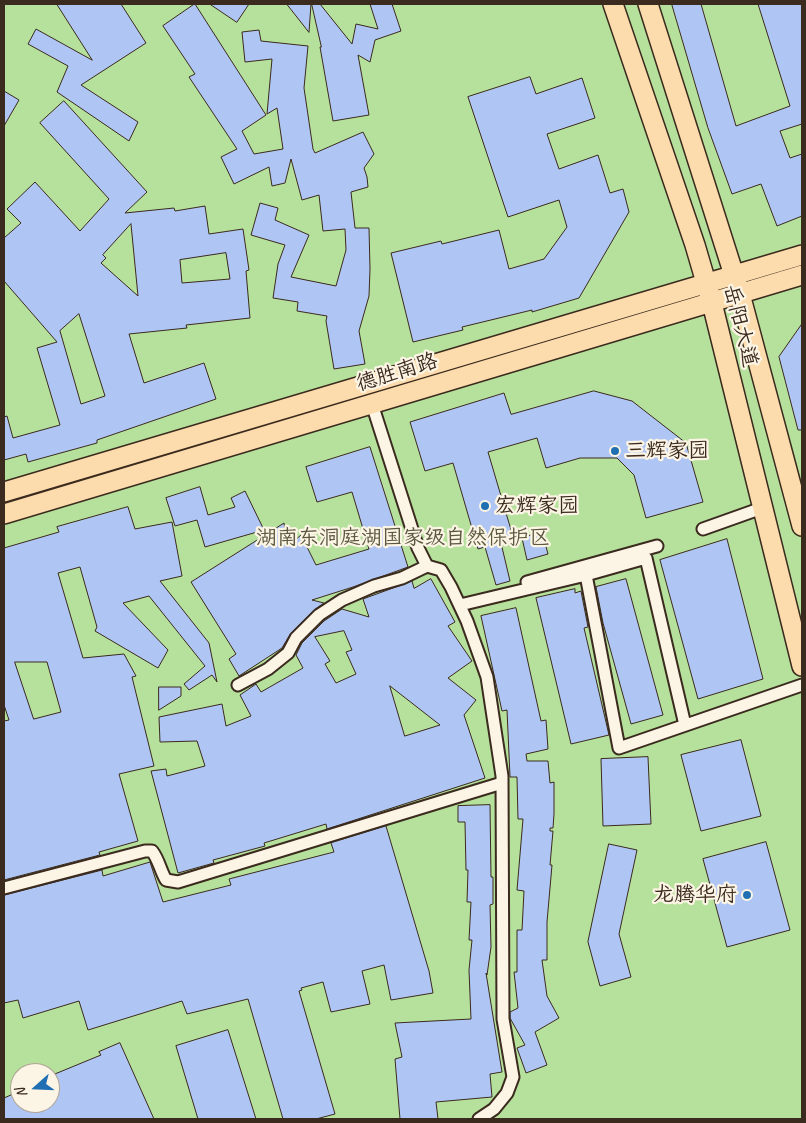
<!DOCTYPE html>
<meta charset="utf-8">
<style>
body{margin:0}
#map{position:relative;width:806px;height:1123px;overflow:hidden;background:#edece8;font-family:Caveat,sans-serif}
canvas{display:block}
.frame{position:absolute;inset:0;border:5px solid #3b2a1e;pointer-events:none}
.north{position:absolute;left:10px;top:1063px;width:50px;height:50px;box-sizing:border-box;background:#fcf5e5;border:1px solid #afa495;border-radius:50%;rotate:250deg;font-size:14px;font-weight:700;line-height:20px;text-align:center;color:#3b2a1e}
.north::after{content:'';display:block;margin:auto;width:18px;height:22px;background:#1f6fb2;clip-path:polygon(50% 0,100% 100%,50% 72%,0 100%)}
</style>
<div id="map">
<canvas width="806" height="1123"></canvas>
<div class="frame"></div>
<div class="north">N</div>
</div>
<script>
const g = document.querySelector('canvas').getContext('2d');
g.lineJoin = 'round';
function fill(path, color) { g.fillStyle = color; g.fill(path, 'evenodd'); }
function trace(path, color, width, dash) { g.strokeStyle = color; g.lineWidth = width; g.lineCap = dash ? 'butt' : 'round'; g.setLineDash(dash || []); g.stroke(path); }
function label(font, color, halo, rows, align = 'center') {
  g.font = font + ' Caveat,"LXGW WenKai TC",sans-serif'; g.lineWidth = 4.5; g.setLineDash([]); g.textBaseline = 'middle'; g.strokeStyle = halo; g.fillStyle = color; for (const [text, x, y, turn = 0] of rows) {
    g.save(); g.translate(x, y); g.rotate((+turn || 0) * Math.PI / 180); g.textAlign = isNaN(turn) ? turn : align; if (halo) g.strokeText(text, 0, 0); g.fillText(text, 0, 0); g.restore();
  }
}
fill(new Path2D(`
 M4,4H802V1119H4ZM20,1073H50V1103H20Z`), '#b6e19d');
const building = new Path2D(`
 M57,4H121L146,43L81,85L138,122L129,141L57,92L68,66L28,44L36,29L92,60Z
 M195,4L266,115L242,131L254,154L283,149L277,108L267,114L272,59L245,62L242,32L259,30L261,41L308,46L304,88L313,149L315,153L363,132L374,154L364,168L367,177L368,187L351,192L355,228H369L370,269L369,296L359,331L365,364L334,369L326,321L327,316L297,311L298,302L273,298L278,264L285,245L251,235L260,203L278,208L275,220L309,235L291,277L336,286L346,250L345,229L323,231L319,195L302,200L291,159L285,183L272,186L269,167L234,184L221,157L237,149L189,77L195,74L163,26Z
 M210,4H249L237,22Z
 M287,4H311L309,32Z
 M312,4H320L352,44L356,24L378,29L370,4H392L401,31L375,40L370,62L358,55L369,115L333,121L320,47H321Z
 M672,4H701L736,126L790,106L758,4H802V124L780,131L790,158L802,154V216L777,226L761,184L732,194L708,128Z
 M530,77L536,94L582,78L595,118L547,134L559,169L598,155L610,193L623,189L629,212L579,298L532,312V310L462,327L463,330L413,342L391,253L441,241L442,244L499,230L509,269L544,259L567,227L559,200L508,217L468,97Z
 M4,91L19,100L4,126Z
 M64,101L147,192L125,213L174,208L175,211L205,206L209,234L243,229L249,270L246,271L250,318L186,325L187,328L129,334L144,383L204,363L216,399L97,440V443L28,462L26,454L4,460V417L7,416L13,438L60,425L37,348L57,342L4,281V238L21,223L7,209L35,182L80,231L109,199L40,123ZM131,224L138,296L101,263L106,258L103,255ZM226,253L230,279L182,283L180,260ZM79,314L105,396L81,404L60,331Z
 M802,324V430H798L779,357Z
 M594,391L632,401L686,443L703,502L646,518L634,475L617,458H580L546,468L537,438L488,452L514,540L501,543L510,581L496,585L485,547L478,549L453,463L425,471L410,422L504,393L511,414Z
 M370,447L408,567L353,587L312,600L324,603L314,610L291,633L282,648L239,676L229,659L236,654L191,582L284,523L287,547L301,535L316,565L369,549L352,492L317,502L306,467Z
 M200,487L208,515L235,507L231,498L245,491L264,530L205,547L197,520L175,526L166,498Z
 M128,507L135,529L172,522L182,576L160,581L209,643L217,682L212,675L189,690L184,684L205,666L149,596L123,603L168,650L158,668L95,631L97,627L80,567L58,573L83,658L124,654L136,676L132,677L154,766L119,774L138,841L99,852L100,855L4,880V721L9,720L4,705V548L59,532L57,527ZM15,662H47L61,712L34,719Z
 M542,532L548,554L527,560L522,538Z
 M727,539L763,679L698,699L660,560Z
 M431,579L455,622L448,626L472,661L448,678L476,700L464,715L485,778L327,829L326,824L264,843L265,846L213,860L214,863L178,873L151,771L166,769L167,776L205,766L197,741L160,742L159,717L222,704L226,726L251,716L240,695L256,684L261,692L303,668L296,655L302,643L324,621L342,609L369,617L363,599L412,581L414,588ZM344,631L352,650L346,652L356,674L336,683L325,664L330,661L315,637ZM390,686L440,725L405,736Z
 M626,579L663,715L631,724L603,623L596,587Z
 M575,589V593L581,591L588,627L584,628L609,735L571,744L536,598Z
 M516,608L541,721L546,720L548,749L526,754L527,761H548L550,783L554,782V814L553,828H550V831H553L550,865H552L547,922V960H542L547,996L559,1018L535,1032L547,1065L526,1073L517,1048L525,1045L510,1018V1012L518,1008L514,972H517V930H522L524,891L517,890L523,819H518L517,777H510L507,710L502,711L481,616Z
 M159,687H181V696L159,710Z
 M741,740L761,816L701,831L681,755Z
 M648,757L651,824L603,826L601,759Z
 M490,805L491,877H493V904L490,905L491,947L487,975L486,973L502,1072L490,1074L492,1097L436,1102L438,1119H400L395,1059L402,1057L395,1023L471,1019L469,970L472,940H469L471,902H467L468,870H466L465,822H458V806Z
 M386,826L429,971L433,993L391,1000L384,965L362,971L370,1004L331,1012L323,982L301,988L302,990L299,991L335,1114L316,1119H283L248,999L187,1014L182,1001L88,1030L79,1001L23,1018L18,1000L4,1003V895L102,870L103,876L150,862L163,902L231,885L229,879L334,852L331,843Z
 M766,842L790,930L727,947L703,859Z
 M609,844L637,850L619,934L631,977L600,986L588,942Z
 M228,1030L256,1119H198L176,1046Z
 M120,1043L154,1119H4V1098L20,1091V1103H50V1076L101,1055L99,1052Z`);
fill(building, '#afc6f4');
trace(building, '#3b2a1e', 1);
const street = new Path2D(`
 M372,404L418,548L427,566L441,570L451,587L467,621L487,677L502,776L503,1019L513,1077L507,1093L494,1109L479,1119
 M703,529L762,508
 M586,575L646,558L685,725
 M527,582L657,546
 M460,605L586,575L619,748L802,685
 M238,685L268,669L288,653L296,638L319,615L342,600L374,586L402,578L427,566
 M4,888L145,851H152C159,860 160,870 166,880L178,882L502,783`);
const primary = new Path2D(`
 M613,4L695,245L712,303L802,666
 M648,4L740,294L802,526
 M4,492L802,255
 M4,514L802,275`);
trace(street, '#3b2a1e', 15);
trace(primary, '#3b2a1e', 22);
trace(street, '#fcf5e5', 11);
trace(primary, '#fcdcac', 19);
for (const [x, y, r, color] of [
 [615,451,5,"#1f6fb2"],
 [485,506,5,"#1f6fb2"],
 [747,895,5,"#1f6fb2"]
]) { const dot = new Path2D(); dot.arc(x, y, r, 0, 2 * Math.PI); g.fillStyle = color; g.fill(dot); trace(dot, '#fcf5e5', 2); }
label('21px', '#3b2a1e', '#fcf5e5', [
 ["岳阳大道",740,326,76],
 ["德胜南路",397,373,-17]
]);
label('21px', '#3b2a1e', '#fcf5e5', [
 ["三辉家园",625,451],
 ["宏辉家园",495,506],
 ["龙腾华府",737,895,"right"]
], 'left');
label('21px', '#5a583e', '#fcf5e5', [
 ["湖南东洞庭湖国家级自然保护区",403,538]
]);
</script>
